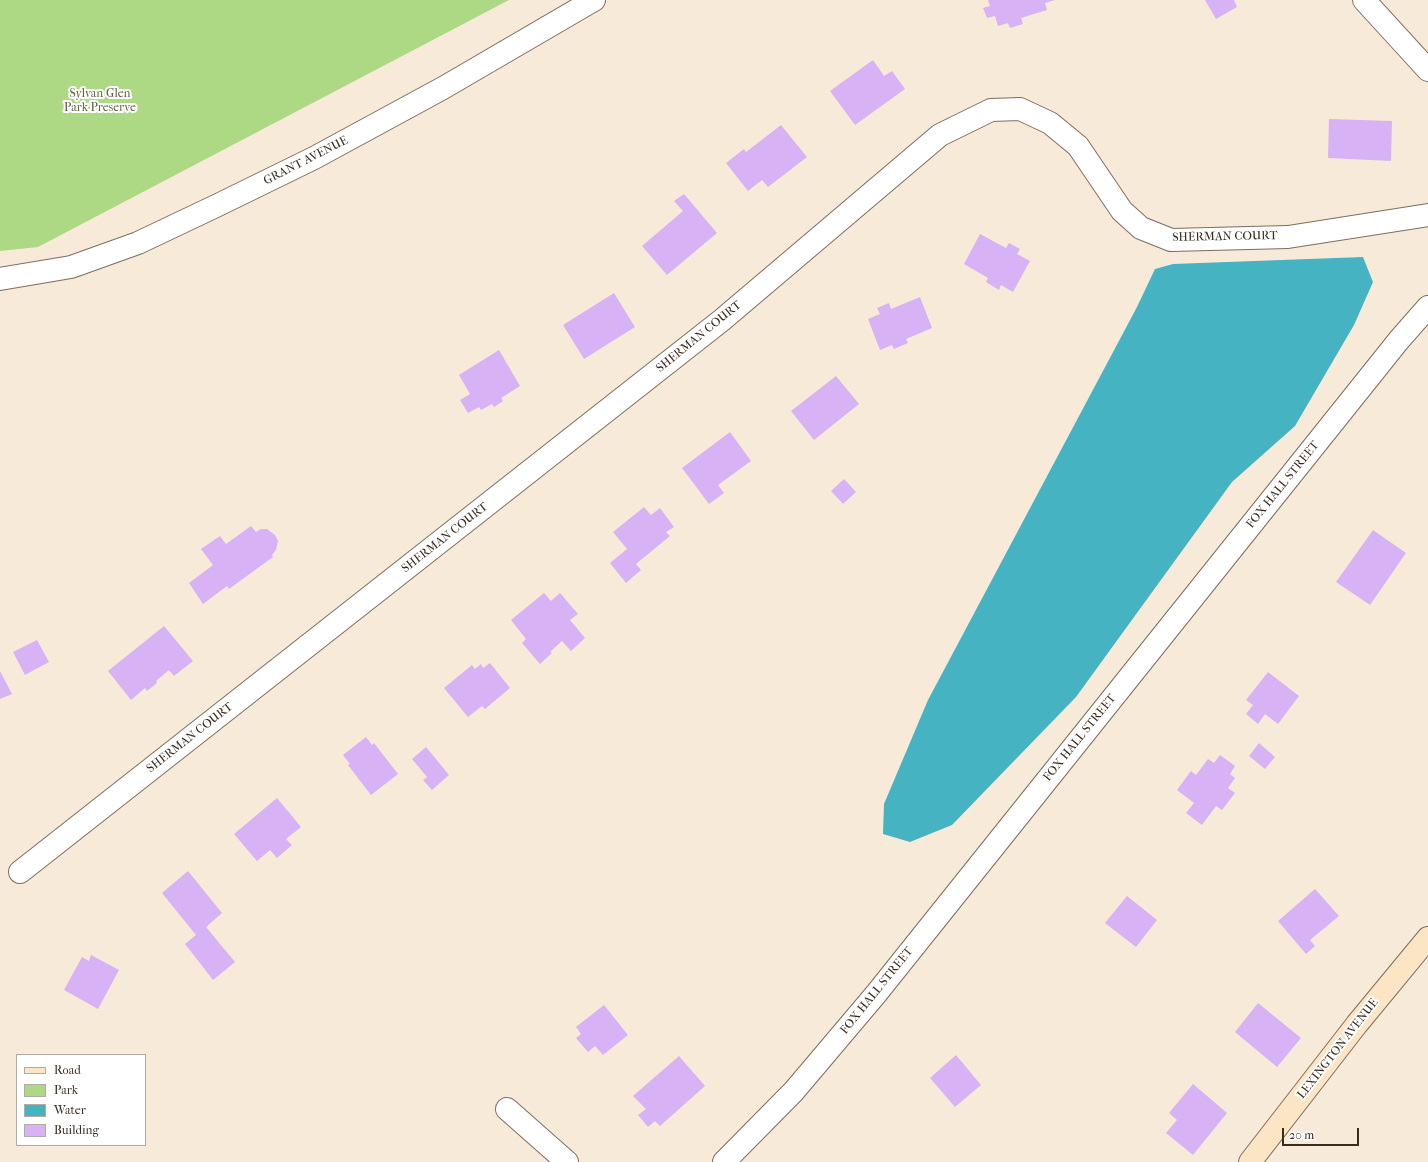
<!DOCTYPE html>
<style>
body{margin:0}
#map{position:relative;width:1428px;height:1162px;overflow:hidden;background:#f8ead8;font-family:"IM FELL French Canon",serif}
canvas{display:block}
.legend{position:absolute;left:16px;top:1054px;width:130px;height:92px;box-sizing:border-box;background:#fff;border:1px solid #b1aaa5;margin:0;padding:5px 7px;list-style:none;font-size:12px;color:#3b2a1e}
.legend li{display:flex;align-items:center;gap:8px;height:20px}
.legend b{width:20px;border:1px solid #b1aaa5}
.scale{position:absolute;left:1282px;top:1128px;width:77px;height:18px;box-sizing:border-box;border:2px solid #3b2a1e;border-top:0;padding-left:5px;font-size:12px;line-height:14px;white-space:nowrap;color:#3b2a1e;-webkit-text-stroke:3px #fff;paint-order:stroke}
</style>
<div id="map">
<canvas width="1428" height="1162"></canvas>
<ul class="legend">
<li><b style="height:5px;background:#fce5c4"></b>Road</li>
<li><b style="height:11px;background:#add884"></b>Park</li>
<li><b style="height:11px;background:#45b3c1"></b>Water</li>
<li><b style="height:11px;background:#d7b2f5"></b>Building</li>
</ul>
<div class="scale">20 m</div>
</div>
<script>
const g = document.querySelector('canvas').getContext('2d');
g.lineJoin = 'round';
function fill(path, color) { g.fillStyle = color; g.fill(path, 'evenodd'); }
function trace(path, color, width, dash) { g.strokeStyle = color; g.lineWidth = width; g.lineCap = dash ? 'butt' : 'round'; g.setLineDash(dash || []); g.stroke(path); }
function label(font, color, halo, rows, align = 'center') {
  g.font = font + ' "IM FELL French Canon",serif'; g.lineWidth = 4; g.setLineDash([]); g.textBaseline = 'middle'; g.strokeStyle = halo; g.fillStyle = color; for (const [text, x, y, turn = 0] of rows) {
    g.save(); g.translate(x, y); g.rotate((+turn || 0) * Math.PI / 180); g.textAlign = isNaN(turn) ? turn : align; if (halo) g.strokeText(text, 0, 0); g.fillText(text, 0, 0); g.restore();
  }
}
fill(new Path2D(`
 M0,0H509L38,247L0,251Z`), '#add884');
fill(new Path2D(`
 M1363,257L1373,282L1354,325L1295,426L1232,482L1076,697L952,825L910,842L883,834L884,804L928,700L1137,307L1155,269L1173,264Z`), '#45b3c1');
fill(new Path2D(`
 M988,0H1055L1045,3L1047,10L1021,18L1023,24L1010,28L1008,23L998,26L995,16L987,18L983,8L990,6Z
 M1205,0H1234L1237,7L1216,19Z
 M873,60L884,76L892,71L905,89L855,125L830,91Z
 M1329,119L1392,121L1391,161L1328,158Z
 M781,125L807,157L768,187L762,180L748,191L726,163L744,149L746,152Z
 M684,194L717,233L667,275L642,246L683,211L674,201Z
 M980,234L1006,248L1009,243L1020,249L1017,254L1030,261L1013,292L1001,285L999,290L986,282L988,278L964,264Z
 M614,293L635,327L584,359L563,325Z
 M920,297L932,328L906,339L908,343L894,349L892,345L880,350L868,319L880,314L877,308L889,303L891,309Z
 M499,350L520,386L501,398L503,401L494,407L492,404L481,410L479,407L468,413L460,400L470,394L459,375Z
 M836,376L859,404L814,440L791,411Z
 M730,432L751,461L718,485L724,493L709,504L682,468Z
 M844,479L856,492L843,504L831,491Z
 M644,507L651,515L660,508L674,527L666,532L670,536L636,564L641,570L626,583L610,563L627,549L613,532Z
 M251,526L256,532L261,529H267L275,535L278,541L276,550L272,555L273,557L229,589L227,586L203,604L189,583L213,565L201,549L220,536L226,544Z
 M1373,530L1406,553L1370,605L1336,582Z
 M544,593L551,601L560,593L578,614L570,620L585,638L571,651L562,641L550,652L552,653L540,664L522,643L526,639L511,620Z
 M164,626L193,661L174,676L169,670L156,681L157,683L147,691L145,688L131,700L108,671Z
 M37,640L49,662L25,675L13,652Z
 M490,663L510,688L485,709L482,706L468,717L444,688L472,665L475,669L481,664L483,668Z
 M0,671L12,694L0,699Z
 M1268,672L1299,696L1278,724L1265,714L1258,724L1246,714L1253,705L1246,700Z
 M366,737L372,745L374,743L398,774L371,795L348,765L350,764L343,755Z
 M1259,743L1275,757L1265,769L1249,756Z
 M426,747L449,775L432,790L423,780L427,777L412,759Z
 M1220,755L1235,766L1230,774L1235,778L1228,788L1235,793L1222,810L1216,806L1202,825L1186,813L1194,803L1177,790L1191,771L1196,775L1208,759L1214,763Z
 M277,798L301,827L286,839L292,845L277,858L270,850L257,861L234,834Z
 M188,871L222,913L206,927L235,962L213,980L185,944L196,935L162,893Z
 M1315,889L1339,916L1310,940L1315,946L1306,954L1278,921Z
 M1127,896L1157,920L1136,947L1105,923Z
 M91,955L119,970L98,1009L64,990L82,957L89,961Z
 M1258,1003L1301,1038L1277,1067L1235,1032Z
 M604,1005L628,1035L603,1055L595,1046L588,1052L576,1038L581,1034L576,1027Z
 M956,1055L981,1085L955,1107L930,1078Z
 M679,1056L705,1086L660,1126L655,1121L648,1127L638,1115L646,1109L633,1096Z
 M1193,1084L1227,1113L1193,1155L1166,1133L1177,1120L1169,1113Z`), '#d7b2f5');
const street = new Path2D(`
 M1364,0L1428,70
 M0,279L71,267L138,243L218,205L314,158L443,88L594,0
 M20,872L722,320L940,135L991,110L1020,109L1050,123L1078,146L1122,211L1141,228L1171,240L1288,237L1428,215
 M507,1109L567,1162
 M724,1162L794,1091L876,994L1399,340L1428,307`);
const secondary = new Path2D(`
 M1250,1162L1357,1024L1428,938`);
trace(street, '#7d6d5f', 24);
trace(secondary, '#7d6d5f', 24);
trace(street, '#fff', 22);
trace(secondary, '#fce5c4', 22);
label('12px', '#5d5e3d', '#fff', [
 ["Sylvan Glen",100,94],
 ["Park Preserve",100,108]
]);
label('12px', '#3b2a1e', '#fff', [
 ["GRANT AVENUE",306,161,-27],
 ["SHERMAN COURT",1225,237,-1],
 ["SHERMAN COURT",699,337,-39],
 ["FOX HALL STREET",1283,485,-51],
 ["SHERMAN COURT",445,538,-38],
 ["SHERMAN COURT",190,738,-38],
 ["FOX HALL STREET",1080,738,-51],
 ["FOX HALL STREET",877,991,-51],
 ["LEXINGTON AVENUE",1338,1049,-52]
]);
</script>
